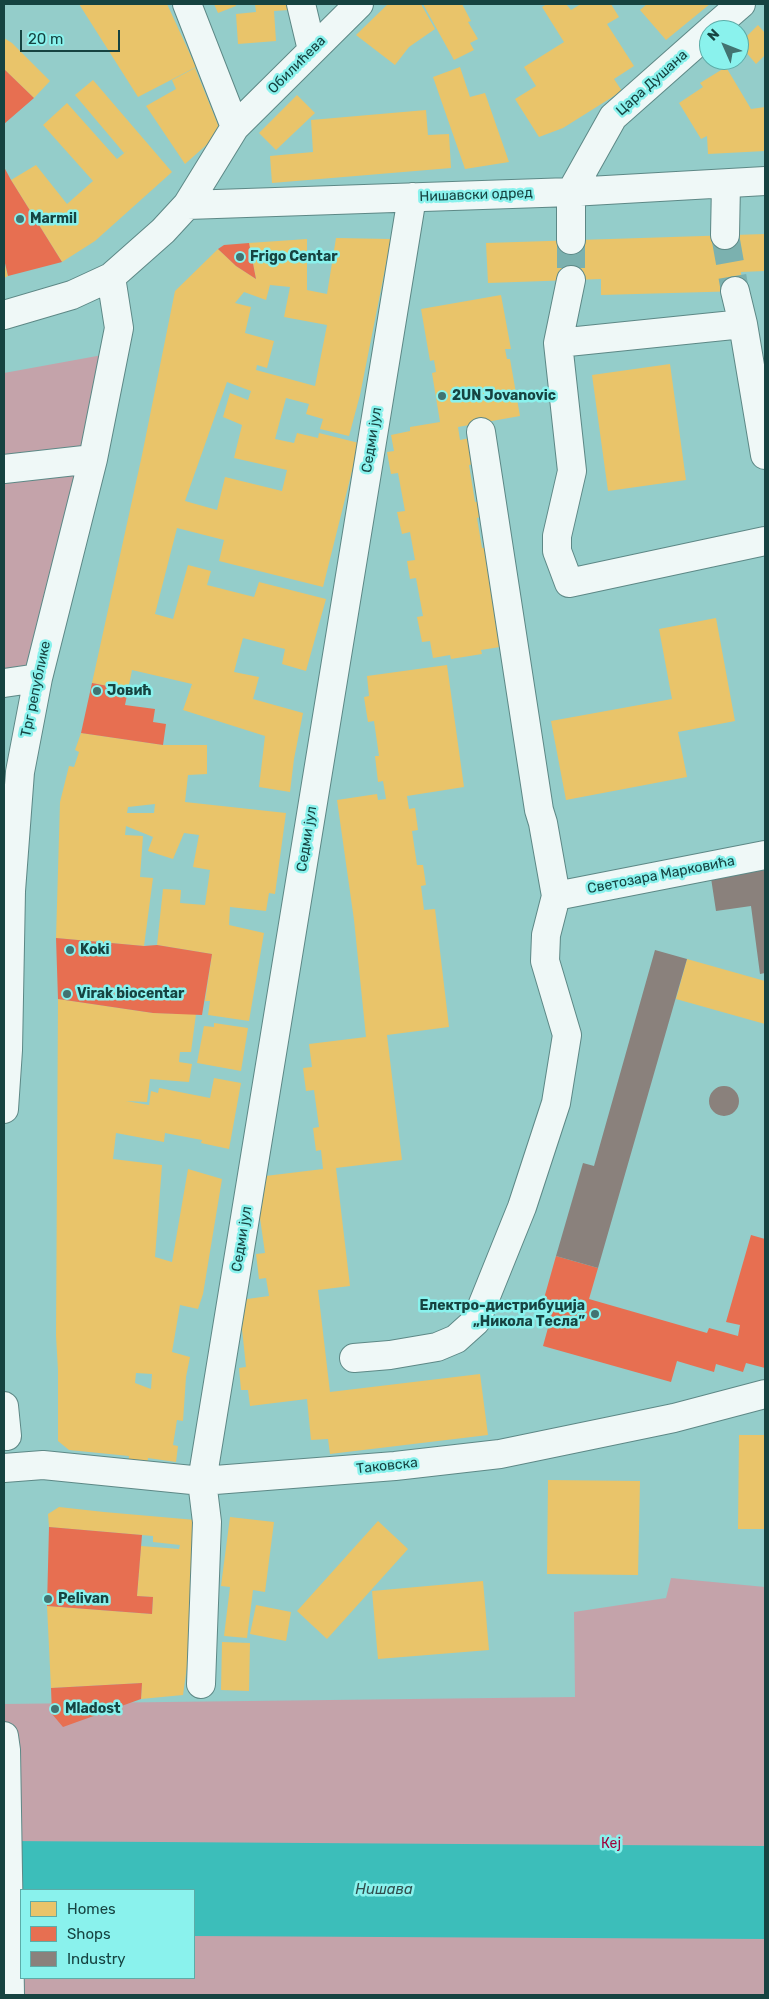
<!DOCTYPE html>
<meta charset="utf-8">
<style>
body{margin:0}
#map{position:relative;width:769px;height:1999px;overflow:hidden;background:#94cdca;font-family:Rubik,sans-serif}
canvas{display:block}
.frame{position:absolute;inset:0;border:5px solid #164341;pointer-events:none}
.legend{position:absolute;left:20px;top:1889px;width:175px;height:90px;box-sizing:border-box;background:#8af2ed;border:1px solid #5caca8;margin:0;padding:6px 9px;list-style:none;font-size:15px;color:#164341}
.legend li{display:flex;align-items:center;gap:10px;height:25px}
.legend b{width:25px;border:1px solid #5caca8}
.north{position:absolute;left:699px;top:20px;width:50px;height:50px;box-sizing:border-box;background:#8af2ed;border:1px solid #5caca8;border-radius:50%;rotate:314deg;font-size:14px;font-weight:700;line-height:20px;text-align:center;color:#164341}
.north::after{content:'';display:block;margin:auto;width:18px;height:22px;background:#427371;clip-path:polygon(50% 0,100% 100%,50% 72%,0 100%)}
.scale{position:absolute;left:20px;top:30px;width:100px;height:22px;box-sizing:border-box;border:2px solid #164341;border-top:0;padding-left:6px;font-size:15px;line-height:18px;white-space:nowrap;color:#164341;-webkit-text-stroke:4px #8af2ed;paint-order:stroke}
</style>
<div id="map">
<canvas width="769" height="1999"></canvas>
<div class="frame"></div>
<ul class="legend">
<li><b style="height:14px;background:#e9c46a"></b>Homes</li>
<li><b style="height:14px;background:#e76f51"></b>Shops</li>
<li><b style="height:14px;background:#8a817c"></b>Industry</li>
</ul>
<div class="north">N</div>
<div class="scale">20 m</div>
</div>
<script>
const g = document.querySelector('canvas').getContext('2d');
g.lineJoin = 'round';
function fill(path, color) { g.fillStyle = color; g.fill(path, 'evenodd'); }
function trace(path, color, width, dash) { g.strokeStyle = color; g.lineWidth = width; g.lineCap = dash ? 'butt' : 'round'; g.setLineDash(dash || []); g.stroke(path); }
function label(font, color, halo, rows, align = 'center') {
  g.font = font + ' Rubik,sans-serif'; g.lineWidth = 5; g.setLineDash([]); g.textBaseline = 'middle'; g.strokeStyle = halo; g.fillStyle = color; for (const [text, x, y, turn = 0] of rows) {
    g.save(); g.translate(x, y); g.rotate((+turn || 0) * Math.PI / 180); g.textAlign = isNaN(turn) ? turn : align; if (halo) g.strokeText(text, 0, 0); g.fillText(text, 0, 0); g.restore();
  }
}
fill(new Path2D(`
 M108,354L34,672L4,675V373Z
 M671,1578L765,1587V1995H4V1704L575,1697L574,1612L666,1598ZM21,1890H194V1978H21Z`), '#c4a3aa');
fill(new Path2D(`
 M7,1841L765,1846V1939L194,1936V1890H21Z`), '#3cbeba');
fill(new Path2D(`
 M79,4H167L196,67L138,97Z
 M214,4H235L236,6L218,13Z
 M255,4H289V10L274,11L276,41L238,44L236,14L256,12Z
 M388,4H421L435,29L409,47L395,65L356,35Z
 M423,4H462L471,21L468,22L478,39L470,43L474,50L454,60Z
 M547,4H566L571,10L581,4H611L619,17L607,24L634,66L614,79L622,91L563,128L539,137L515,99L536,86L524,67L564,42L542,7Z
 M647,4H710L666,40L640,10Z
 M758,25L765,33V55L756,64L739,44Z
 M4,38L12,43L50,81L34,98L4,69Z
 M460,67L470,97L485,93L509,162L465,169L433,77Z
 M726,67L751,109L765,107V151L708,154L707,136L701,139L679,103L703,87L700,83Z
 M195,68L221,132L185,164L146,106L176,89L172,80Z
 M93,80L172,172L95,241L62,262L11,180L36,165L67,204L93,181L43,125L67,103L117,159L129,149L124,153L75,95Z
 M297,95L315,113L276,150L259,133Z
 M426,110L428,135L449,134L451,168L272,183L270,156L313,152L311,120Z
 M765,234V271L741,272L742,291L601,295V279L488,283L486,243Z
 M336,238L391,239L360,395L349,436L320,429L323,419L306,414L309,404L286,398L275,439L294,443L297,433L318,438L319,433L359,443L323,587L219,561L224,540L177,528L155,614L173,619L188,565L211,571L207,585L254,597L259,582L326,599L306,671L282,664L285,649L243,638L234,672L259,677L253,699L303,713L294,759L290,792L259,787L265,736L183,710L192,684L132,670L128,690L92,683L142,455L175,291L218,249L236,266L256,279L249,243L307,239V290L327,294ZM270,285L290,287L284,317L327,325L315,386L256,370L257,365L267,368L274,341L245,333L251,307L235,303L244,292L266,300ZM227,382L251,391L248,400L230,393L223,417L242,425L234,458L287,470L282,491L225,477L217,510L185,501Z
 M4,262L8,276L4,278Z
 M501,295L511,349H505L507,359H510L520,416L458,427L460,440L470,438L474,464L469,465L475,502L481,501L483,516L477,518L482,548L489,547L504,625L496,626L500,647L481,650L482,654L451,659L450,655L433,658L430,641L422,642L417,617L423,616L416,578L410,579L407,561L415,560L410,532L402,534L397,512L405,511L398,473L391,474L387,452L394,451L391,435L410,431V427L440,422L432,373L436,372L434,360L430,361L421,309Z
 M670,364L686,480L608,491L592,375Z
 M716,618L735,721L678,732L687,777L566,800L551,721L672,699L659,629Z
 M447,665L464,787L407,796L409,809L415,808L418,830L412,831L417,865H423L426,885L421,886L424,910L435,909L449,1027L387,1035L402,1160L336,1168L350,1286L318,1290L330,1392L480,1374L488,1435L330,1454L328,1439L311,1440L307,1399L250,1406L248,1390H241L239,1368L246,1367L242,1329L235,1330L240,1300L269,1296L266,1278L259,1279L256,1254L265,1253L260,1218L253,1220L257,1177L323,1169L321,1150L316,1151L313,1128L319,1127L314,1090L306,1091L303,1068L312,1067L309,1044L366,1037L354,920L337,800L377,794L378,800L386,799L383,781L378,782L375,756H379L374,721L368,722L366,710L364,697L369,696L367,676Z
 M81,733L163,745H207V774L188,775L185,802L286,813L275,894L269,893L266,911L230,907L229,925L264,933L249,1021L208,1015L210,1001H205L212,954L157,945L163,889L181,890L180,903L205,905L210,870L193,867L199,835L184,833L173,859L148,851L153,837L126,826L125,835L143,836L140,877L153,878L144,946L56,938L60,802L69,766L74,767L79,752L75,750ZM155,804L154,813H127L128,807Z
 M687,959L765,981V1024L676,999Z
 M58,999L153,1013L196,1014L191,1052H180L179,1062L192,1064L189,1082L150,1079L147,1102L126,1101L149,1105L151,1091L158,1093L159,1088L210,1098L214,1078L241,1083L229,1149L201,1143L202,1140L165,1133L164,1142L116,1133L113,1159L162,1165L155,1257L172,1262L188,1169L222,1179L203,1294L198,1309L180,1305L172,1352L190,1357L186,1377L183,1421L177,1420L173,1445L178,1446L176,1462L148,1458L147,1465L128,1463L129,1456L69,1450L58,1441V1370L56,1336ZM136,1373L152,1374L151,1389L135,1383Z
 M214,1023L248,1028L241,1071L197,1063L204,1026L214,1027Z
 M739,1435H765V1529H738Z
 M548,1480L640,1481L638,1575L547,1574Z
 M59,1507L104,1512L207,1521L183,1695L141,1699L142,1683L51,1688L47,1606L152,1614L153,1597L137,1596L141,1546L179,1549L180,1545L153,1542V1536L49,1527L48,1514Z
 M230,1517L274,1522L265,1592L253,1590L247,1638L224,1636L230,1587L221,1586Z
 M378,1521L408,1549L327,1639L297,1611Z
 M483,1581L489,1650L378,1659L372,1591Z
 M256,1605L291,1612L286,1641L250,1634Z
 M222,1642L250,1643L249,1691L221,1690Z`), '#e9c46a');
fill(new Path2D(`
 M4,69L34,98L4,124Z
 M4,167L11,180L62,262L8,276L4,259Z
 M249,243L256,279L236,266L218,249L224,245Z
 M92,683L128,690L125,705L155,709L153,722L166,724L163,745L81,733Z
 M56,938L144,946L157,945L212,954L202,1015L153,1013L58,999Z
 M751,1235L765,1239V1368L746,1363L743,1372L716,1364L714,1372L677,1361L671,1382L543,1346L554,1306L543,1302L556,1256L598,1268L589,1299L707,1333L709,1328L738,1336L740,1325L726,1322Z
 M49,1527L142,1535L137,1596L153,1597L152,1614L47,1606Z
 M142,1683L141,1699L63,1727L52,1714L51,1688Z`), '#e76f51');
fill(new Path2D(`
 M765,870V973L760,974L751,906L716,911L711,878Z
 M655,950L687,959L598,1268L556,1256L583,1163L594,1166Z
 M709 1101a15 15 0 1 1 30 0a15 15 0 1 1-30 0Z`), '#8a817c');
trace(new Path2D(`
 M725,235L735,291
 M571,240V280`), '#7bb1af', 28, [28, 14]);
const minor = new Path2D(`
 M187,4L235,127
 M301,4L312,50
 M711,30L741,4
 M187,205L571,192L765,181
 M725,235L726,184
 M571,240V192L613,117L709,32
 M571,280L558,343L572,471L557,536V551L569,583L765,541
 M735,291L743,324
 M4,315L72,295L111,277L163,231L187,205L235,127L359,4
 M558,343L743,324L765,455
 M4,469L93,459
 M4,683L38,678
 M556,896L765,855
 M4,1109L8,1050L11,891L20,772L38,678L93,459L119,328L111,277
 M354,1358L390,1355L437,1347L456,1339L476,1321L522,1207L556,1103L567,1035L545,961L546,935L556,896L543,823L539,810L481,432
 M4,1406L7,1436
 M4,1468L43,1465L202,1481L395,1466L500,1454L674,1418L765,1394
 M201,1684L207,1522L202,1481L412,197`);
const major = new Path2D(`
 M4,1736L6,1750L10,1995`);
trace(minor, '#5d8886', 30);
trace(major, '#5d8886', 30);
trace(minor, '#eff8f7', 28);
trace(major, '#eff8f7', 28);
for (const [x, y, r, color] of [
 [20,219,5,"#427371"],
 [240,257,5,"#427371"],
 [442,396,5,"#427371"],
 [97,691,5,"#427371"],
 [70,950,5,"#427371"],
 [67,994,5,"#427371"],
 [595,1314,5,"#427371"],
 [48,1599,5,"#427371"],
 [55,1709,5,"#427371"]
]) { const dot = new Path2D(); dot.arc(x, y, r, 0, 2 * Math.PI); g.fillStyle = color; g.fill(dot); trace(dot, '#8af2ed', 2); }
label('14px', '#164341', '#8af2ed', [
 ["Обилићева",297,65,-45],
 ["Цара Душана",652,83,-42],
 ["Нишавски одред",476,195,-2],
 ["Седми јул",372,440,-81],
 ["Трг републике",36,689,-78],
 ["Седми јул",307,839,-81],
 ["Светозара Марковића",661,875,-11],
 ["Седми јул",242,1239,-81],
 ["Таковска",387,1466,-6]
]);
label('bold 14px', '#164341', '#8af2ed', [
 ["Marmil",30,219],
 ["Frigo Centar",250,257],
 ["2UN Jovanovic",452,396],
 ["Јовић",107,691],
 ["Koki",80,950],
 ["Virak biocentar",77,994],
 ["Електро-дистрибуција",585,1306,"right"],
 ["„Никола Тесла”",585,1322,"right"],
 ["Pelivan",58,1599],
 ["Mladost",65,1709]
], 'left');
label('14px', '#9f033b', '#8af2ed', [
 ["Кеј",611,1844]
]);
label('italic 15px', '#324f4e', '#8af2ed', [
 ["Нишава",384,1890]
]);
</script>
